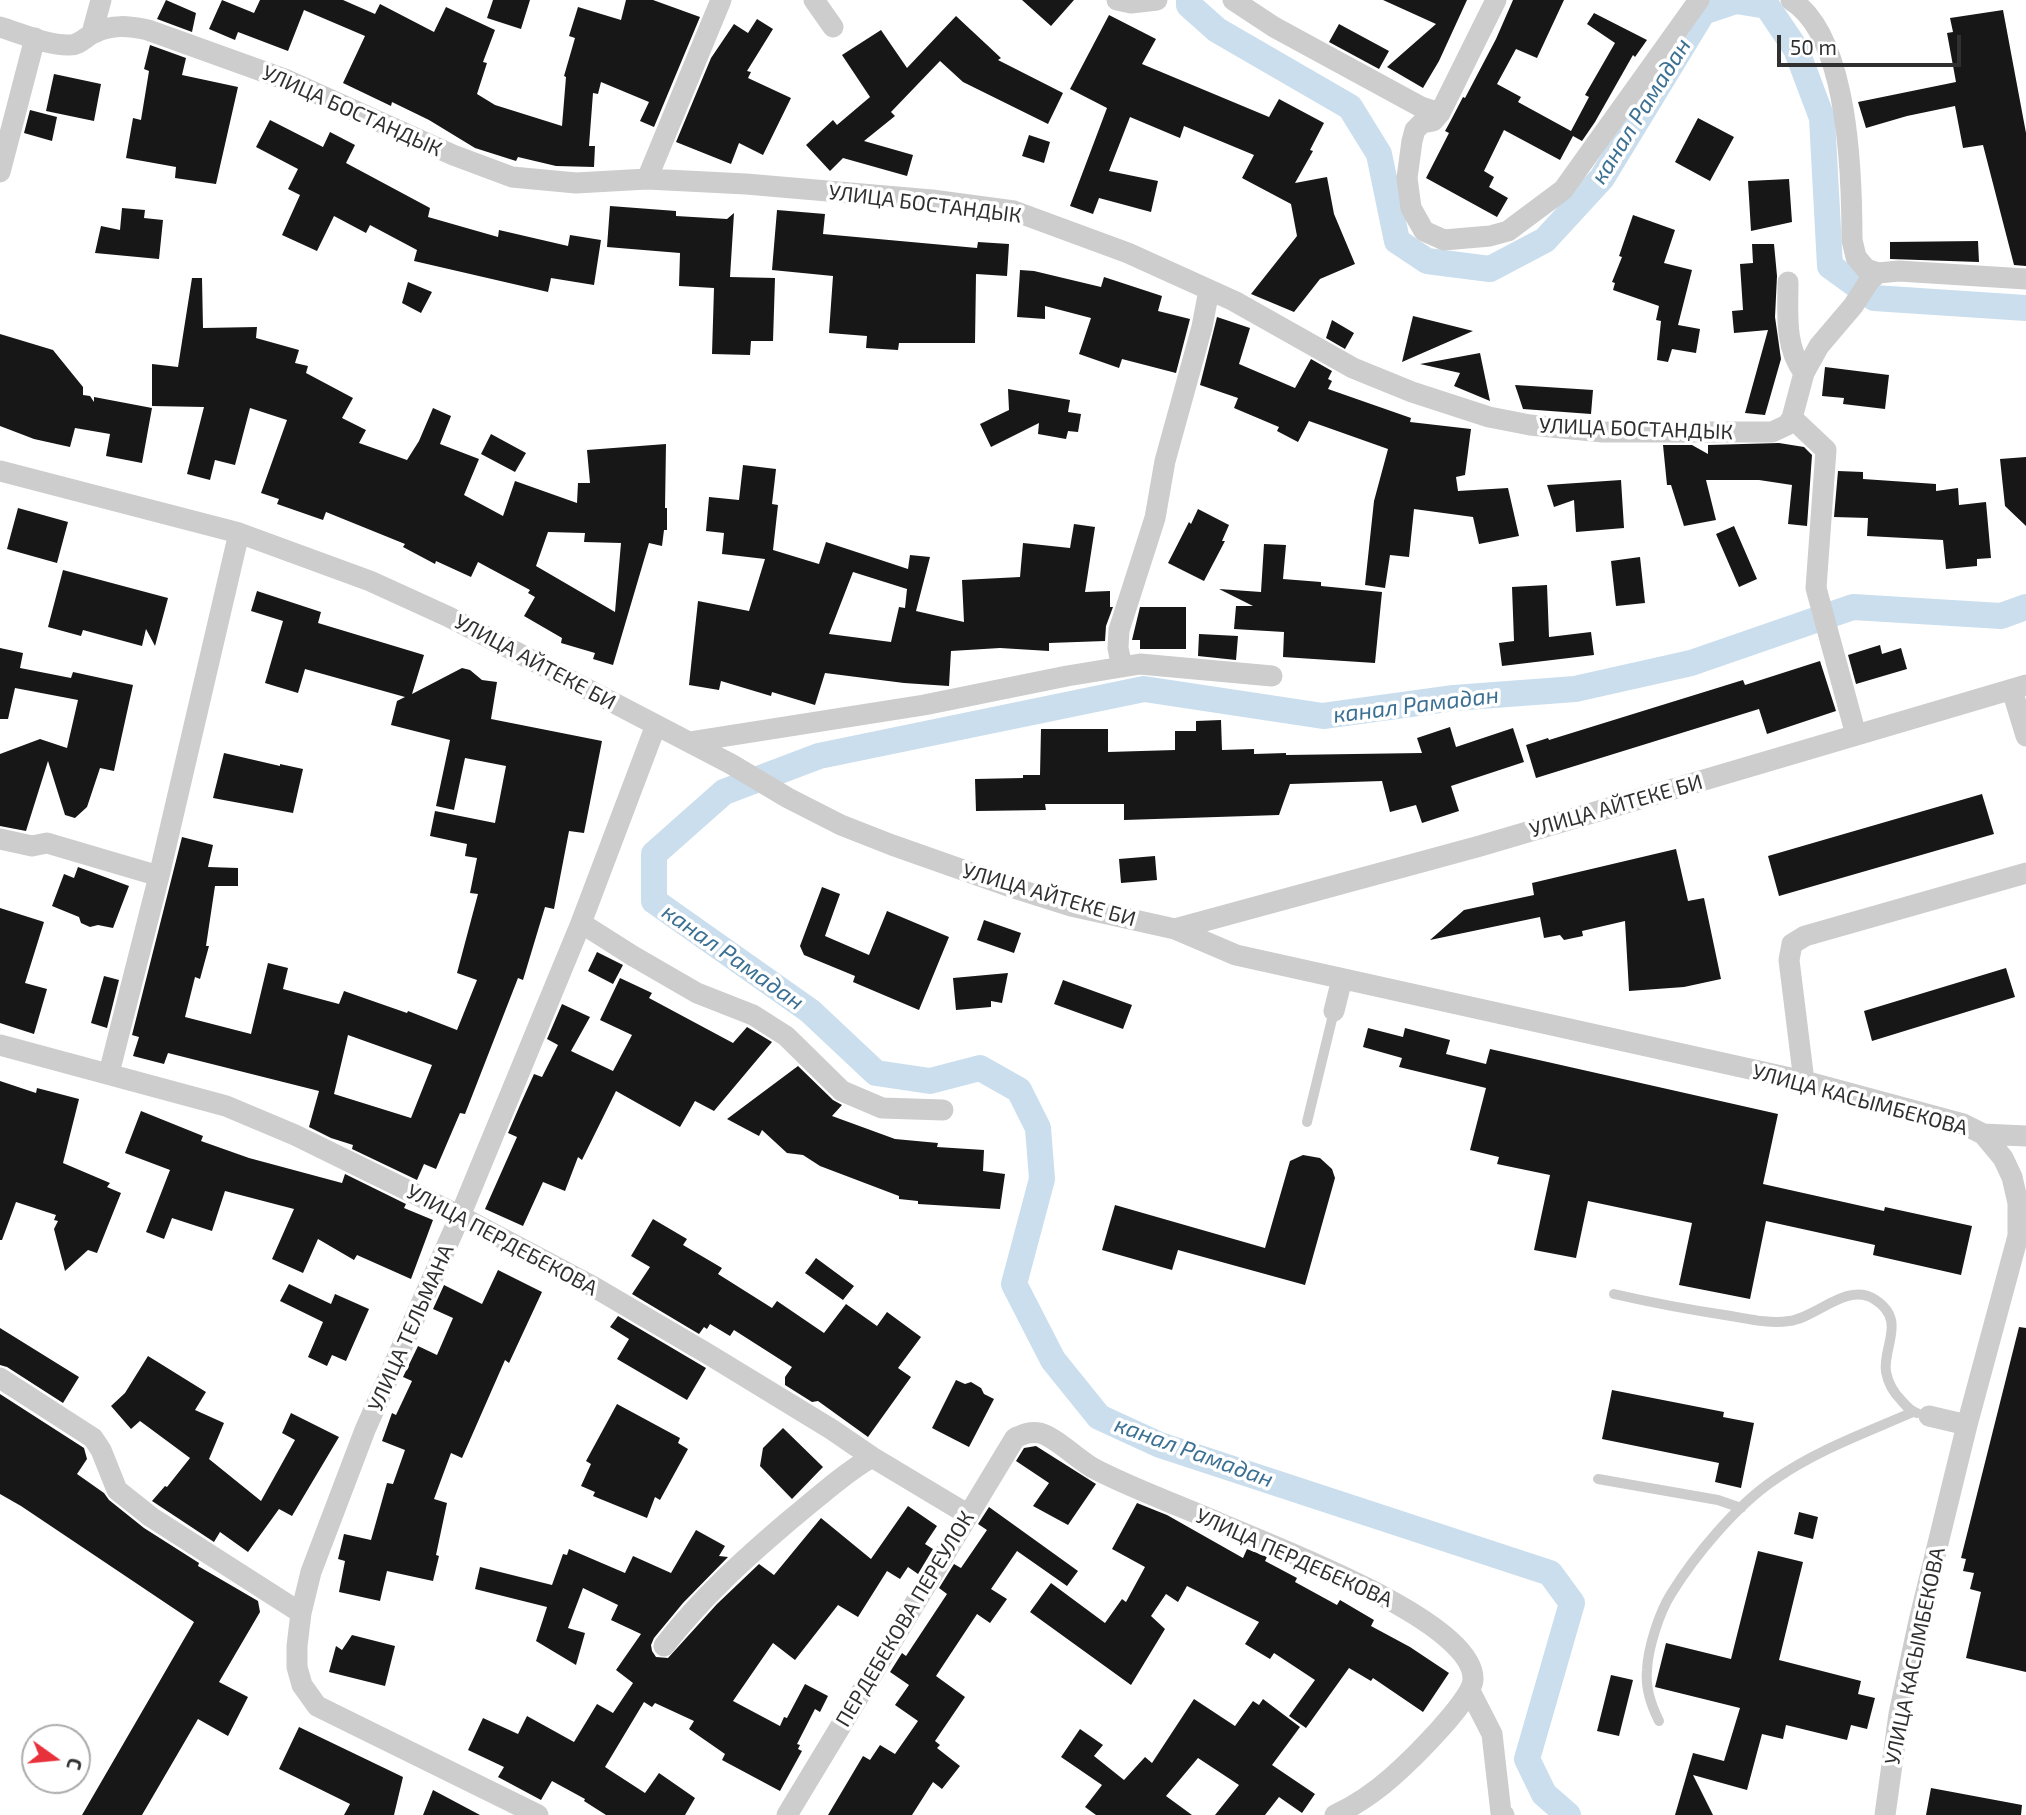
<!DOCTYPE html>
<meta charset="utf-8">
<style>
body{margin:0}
#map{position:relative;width:2026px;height:1815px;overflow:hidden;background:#fff;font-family:"Exo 2",sans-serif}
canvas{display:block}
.north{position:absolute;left:21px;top:1724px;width:70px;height:70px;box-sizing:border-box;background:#fff;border:2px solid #acacac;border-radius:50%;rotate:105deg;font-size:19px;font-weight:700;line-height:28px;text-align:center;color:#303030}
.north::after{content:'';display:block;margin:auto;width:24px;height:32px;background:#e7313b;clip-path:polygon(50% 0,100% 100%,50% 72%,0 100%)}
.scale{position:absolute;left:1777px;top:35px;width:184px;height:32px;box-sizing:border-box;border:4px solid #303030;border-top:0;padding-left:9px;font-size:21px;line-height:24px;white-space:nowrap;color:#303030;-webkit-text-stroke:5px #fff;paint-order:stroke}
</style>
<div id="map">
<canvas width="2026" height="1815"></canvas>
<div class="north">С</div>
<div class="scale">50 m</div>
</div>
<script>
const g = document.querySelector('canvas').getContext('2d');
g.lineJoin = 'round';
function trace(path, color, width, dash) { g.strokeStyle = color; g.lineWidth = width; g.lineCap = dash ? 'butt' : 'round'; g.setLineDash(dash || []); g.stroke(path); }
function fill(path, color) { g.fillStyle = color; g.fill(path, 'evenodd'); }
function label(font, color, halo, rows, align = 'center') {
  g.font = font + ' "Exo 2",sans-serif'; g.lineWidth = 7; g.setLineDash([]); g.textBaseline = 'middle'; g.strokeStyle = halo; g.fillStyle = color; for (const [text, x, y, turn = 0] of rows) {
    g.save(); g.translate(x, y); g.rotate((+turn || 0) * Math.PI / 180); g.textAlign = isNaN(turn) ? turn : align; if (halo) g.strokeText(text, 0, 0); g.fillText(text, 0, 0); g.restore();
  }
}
trace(new Path2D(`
 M1189,0V5L1217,30L1350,107L1379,154L1397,241L1427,261L1490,269L1545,240L1602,178L1703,12L1736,1L1767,6L1796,49L1822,118L1830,266L1874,298L2026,308
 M1568,1815L1544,1794L1527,1759L1572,1603L1550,1573L1160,1445L1099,1417L1053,1360L1014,1284L1042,1179L1038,1128L1019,1090L980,1068L930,1081L876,1073L810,1011L654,901V854L724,792L819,756L1144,689L1323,716L1454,698L1575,689L1691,663L1853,607L2001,616L2026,607`), '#cadeed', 26);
fill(new Path2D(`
 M166,0L196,13L192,32L157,19Z
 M222,0L254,13L260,0H343L375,14L380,4L434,32L446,7L495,30L483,62L487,63L477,94L495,105L562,126L566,77L564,76L575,38L569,36L578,7L621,20L626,0H653L700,17L654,127L640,121L649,102L601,82L598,94L593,93L589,146H595L594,167L556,166L518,157L516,161L475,148L429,120L392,102L391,106L343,83L365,36L304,10L288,51L238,32L235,40L209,29Z
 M493,0H530L521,29L487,18Z
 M1022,0H1074L1051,26Z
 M1383,0H1467L1439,61L1423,88L1387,67L1436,24Z
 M1513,0H1564L1537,58L1516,49L1497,84L1521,97L1518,102L1571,131L1589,97L1585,95L1615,43L1587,24L1594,13L1647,40L1635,57L1633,55L1595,122L1582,141L1573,136L1560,160L1504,130L1484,171L1494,177L1489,187L1508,198L1497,217L1426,178L1449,133L1445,131L1450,122L1463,97L1465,98L1496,39Z
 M2003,10L2026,133V266L2014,265L1983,145L1963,148L1955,106L1907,116L1866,128L1858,102L1956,82L1947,33L1953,32L1950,18Z
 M1109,15L1156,39L1142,64L1269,117L1279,99L1324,123L1310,150L1313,151L1295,183L1327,177L1334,214L1355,264L1320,279L1294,312L1251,294L1297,236L1291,204L1242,178L1254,155L1184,126L1180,138L1130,117L1109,171L1158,181L1151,212L1099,198L1093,214L1070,206L1107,108L1070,89Z
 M956,16L1001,58L998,60L1063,93L1048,124L963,82L940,61L891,112L895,116L864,141L913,155L907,176L843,158L830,171L806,145L833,120L837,125L870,97L842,55L881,30L907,68Z
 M757,19L773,29L747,71L751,72L748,78L791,98L763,155L739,143L731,164L676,142L711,58L734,24L748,33Z
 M1339,24L1389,51L1379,69L1329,42Z
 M150,45L186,58L182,75L238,87L216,184L175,178L176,167L126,158L133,118L141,120L149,71L144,69Z
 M54,74L101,84L94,121L46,111Z
 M30,110L57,117L52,141L24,133Z
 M1698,118L1734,137L1710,181L1675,162Z
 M270,120L323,147L330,132L355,145L346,163L430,208L428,217L498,237L499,230L568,246L570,235L601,240L594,285L551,278L548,292L414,261L417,250L370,225L366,233L334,216L317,251L282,235L300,195L288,189L298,169L256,147Z
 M1029,135L1050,142L1044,163L1022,156Z
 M1789,179L1792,222L1751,231L1748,181Z
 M610,206L676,211V216L727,219L734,213L730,277L775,278L773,341H751L750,355L712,354L714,288L679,286L680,253L607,247Z
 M122,208L145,210L144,218L163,220L159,259L95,253L101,226L120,230Z
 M777,210L825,214L823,234L977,248L978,242L1009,244L1007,276L976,274L975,343H899L898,350L866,348L867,336L829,333L833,276L772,270Z
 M1633,215L1675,230L1664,263L1692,270L1678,325L1700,329L1696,353L1672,349L1668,362L1657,360L1661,321L1656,320L1659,306L1613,290L1615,283L1612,282L1622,257L1619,256Z
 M1978,241L1979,262L1890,259V242Z
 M1752,244H1774L1777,276L1775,317L1781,359L1765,415L1745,413L1768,330L1734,333L1732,311L1743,310L1740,264L1753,263Z
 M1020,270L1034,271L1101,287L1104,277L1162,296L1158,311L1190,319L1176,373L1122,359L1119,368L1079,354L1091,318L1045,306V319L1017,317Z
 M192,278H202L203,328L257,327L256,338L299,350L295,363L308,366L306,373L353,398L342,418L366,430L359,443L407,460L419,441L433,408L451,416L440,444L479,459L464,495L503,516L515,481L577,503L578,483H590L587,450L666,444L665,508H667V530H664L662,546L649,543L613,665L593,659L595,653L561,643L562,638L524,616L535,597L528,593L530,590L478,562L471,577L436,561L435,564L403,547L405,544L326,512L323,520L277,504L279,499L261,493L287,420L250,408L235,465L215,460L210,480L187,474L204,407L152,406V364L178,367ZM548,532L585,533L584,542L621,543L615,612L536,566Z
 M408,282L432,292L421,313L402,303Z
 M1413,316L1473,331L1402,362Z
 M1217,317L1250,328L1239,364L1295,388L1311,359L1332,371L1328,379L1332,381L1328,389L1411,418L1410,422L1471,429L1465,475L1456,477L1458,491L1508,488L1519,536L1479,544L1473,517L1414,509L1409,557L1390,555L1385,588L1365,585L1374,501L1388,449L1309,421L1298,442L1277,431L1279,427L1234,408L1238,398L1200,385Z
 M1332,320L1354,333L1345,349L1326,338Z
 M0,334L53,350L83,387V395L90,396L94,402V397L152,408L142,463L106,456L110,434L75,428L70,447L34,439L0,426Z
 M1480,353L1490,401L1454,386L1460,373L1420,364Z
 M1825,367L1889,375L1885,409L1843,404L1844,398L1822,396Z
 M1515,385L1593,390L1591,414L1523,409Z
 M1008,389L1070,400L1068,412L1081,414L1078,432L1068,431L1066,439L1038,434L1039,423L991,447L980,424L1009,410Z
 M491,434L526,453L515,472L481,454Z
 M1779,443L1804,447L1812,455L1807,526L1788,524L1792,485L1759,480H1706L1716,520L1684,526L1671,485H1667L1663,445H1692L1708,454V445Z
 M2026,457V526L2005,506L2000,459Z
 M743,465L776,469L772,504L778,505L773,550L819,564L826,542L908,569L910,555L930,557L916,611L964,622L962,580L1020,577L1023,543L1070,548L1074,524L1095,527L1085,592L1110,591V607H1113L1106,626L1105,641L1049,643V651L1000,648L951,651L949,686L904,683L825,673L815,705L772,692L771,696L721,681L719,690L689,685L698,601L749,611L765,559L722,554L724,533L706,531L709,497L739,500ZM853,572L907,589L905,608L899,607L891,642L829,634Z
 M1838,471L1863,472V479L1936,484V491L1958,488L1959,505L1986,502L1991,558L1977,559V566L1946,569L1943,540L1867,536L1868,518L1834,517Z
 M1621,480L1624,528L1576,532L1574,500L1554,507L1547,485Z
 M18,508L68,522L57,563L7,549Z
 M1198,509L1229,525L1222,541H1225L1204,581L1168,563L1189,522L1191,524Z
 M1734,526L1757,579L1739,587L1716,534Z
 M1264,544L1286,545L1283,579L1321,582V586L1382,592L1375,663L1283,657L1284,632L1234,629L1236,606H1253L1219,589L1261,592Z
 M1640,557L1645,603L1616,606L1611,561Z
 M63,570L168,598L155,646L146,629L142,646L83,630L81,636L48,627Z
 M1547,585L1549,637L1591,632L1594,655L1502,666L1499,643L1514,641L1512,587Z
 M257,591L321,612L318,623L424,655L412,694L462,668L470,670L482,680L497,682L491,719L602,741L584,833L569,831L554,909L545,907L523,980L518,978L465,1114L460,1113L436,1169L424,1164L417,1180L352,1149L353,1145L331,1138L309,1127L319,1091L168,1053L164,1064L133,1056L139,1037L132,1035L182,837L213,845L208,867L238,868V886H215L206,946H209L200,979L195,977L185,1017L251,1034L268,963L288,968L283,989L339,1004L344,991L407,1013L408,1011L457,1030L477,980L457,973L478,894L470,893L477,858L465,856L467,844L430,836L435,811L495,823L506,766L465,758L454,810L436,806L450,740L391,725L397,701L405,697L305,669L298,693L265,683L283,621L251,611ZM348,1035L432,1065L411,1118L334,1094Z
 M1140,607H1186V649H1140V640H1132Z
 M1199,634L1238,636L1236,660L1198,656Z
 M1880,645L1882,654L1901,648L1907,669L1856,684L1848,655Z
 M0,648L23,653L20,668L71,678L73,672L133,685L114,771L100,768L87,807L75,818L65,815L48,761L26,831L0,826V754L40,739L67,748L78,700L15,688L8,719H0Z
 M1820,661L1836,711L1767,734L1759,709L1536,778L1526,745L1548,738L1549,740L1743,680L1745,685Z
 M1221,720L1222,750L1254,749V754L1286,753V755L1422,753L1417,738L1450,727L1456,747L1513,728L1524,762L1451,786L1459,811L1422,823L1416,805L1390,812L1382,781L1290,784L1279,815L1124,820V804H1045L1046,810L976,811L975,779L1023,778V775H1040L1041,729H1108V752L1175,750V731H1196V721Z
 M224,753L280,766V764L303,769L293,813L213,798Z
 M1982,794L1994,834L1779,896L1768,856Z
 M1676,849L1688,901L1704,898L1721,979L1684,987L1629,991L1625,921L1582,931L1583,936L1564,940L1560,935L1544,938L1540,917L1430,940L1464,910L1534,895L1532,883Z
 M1155,856L1157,880L1121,883L1119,859Z
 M78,867L129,886L113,928L98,925L90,927L81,923L79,917L52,906L64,874L74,878Z
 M822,887L840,894L825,936L869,955L887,911L949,937L919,1010L853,982L855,976L804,955L800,946Z
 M0,908L44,922L25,983L47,989L34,1034L0,1023Z
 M984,920L1021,933L1014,953L977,940Z
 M597,952L623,965L613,984L588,971Z
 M2006,968L2015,997L1872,1041L1864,1011Z
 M1008,973L1002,1003L991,1001V1007L956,1010L953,978Z
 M104,976L119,980L107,1028L91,1023Z
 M620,978L652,993L649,998L733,1043L747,1027L772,1042L714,1111L695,1101L680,1127L616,1091L582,1160L578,1157L565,1191L543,1182L523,1226L485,1209L517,1137L508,1133L520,1105L534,1074L542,1077L558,1045L547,1039L562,1004L590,1017L571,1051L613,1071L632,1035L600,1020Z
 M1063,980L1132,1005L1123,1029L1054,1004Z
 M1368,1028L1403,1037L1405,1028L1450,1040L1446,1054L1486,1064L1490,1049L1778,1114L1763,1184L1884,1211L1885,1207L1972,1226L1961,1275L1873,1255L1875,1245L1766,1221L1750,1299L1679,1285L1692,1223L1588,1201L1576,1258L1534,1250L1550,1175L1497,1164L1499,1157L1470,1150L1486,1088L1399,1067L1402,1058L1363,1047Z
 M798,1066L833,1100L842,1105L832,1116L895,1139L938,1143L937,1147L984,1150L983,1171L1005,1174L1000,1209L918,1204V1201L899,1199V1196L820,1166L803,1155L787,1153L762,1130L759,1136L727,1119Z
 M0,1081L36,1093L37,1088L79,1099L63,1163L110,1183L107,1187L121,1193L97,1253L88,1250L65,1271L54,1229L58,1221L54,1220L56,1215L16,1202L2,1240H0Z
 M141,1111L203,1136L201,1141L249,1158L342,1183L345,1174L406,1204L404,1208L433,1220L411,1279L357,1255L354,1260L318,1239L303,1273L272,1259L294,1209L225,1191L212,1231L172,1218L164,1239L146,1232L170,1170L125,1153Z
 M1303,1155L1320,1158L1332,1169L1335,1178L1305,1285L1178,1250L1172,1270L1102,1250L1115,1205L1265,1248L1290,1161Z
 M653,1219L687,1239L683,1245L722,1268L718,1274L772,1308L777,1301L824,1333L846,1304L877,1326L887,1312L921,1337L898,1368L911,1377L868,1437L818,1401L812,1402L785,1385V1377L792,1367L734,1330L730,1336L710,1324L707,1329L704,1327L699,1334L632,1294L650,1267L631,1256Z
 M816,1258L854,1286L843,1300L805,1273Z
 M498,1270L542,1292L509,1363L505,1360L462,1458L451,1453L434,1499L447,1503L436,1555L439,1556L433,1581L387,1571L380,1601L339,1592L345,1561L338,1559L344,1534L371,1540L387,1483L393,1484L405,1450L382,1441L392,1413L396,1415L412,1381L403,1377L418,1346L437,1355L453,1318L433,1309L444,1285L482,1304Z
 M289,1284L331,1304L335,1294L369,1309L346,1361L332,1355L327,1366L308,1357L323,1322L280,1301Z
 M618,1316L706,1368L687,1400L617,1359L629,1339L610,1327Z
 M2019,1327L2026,1328V1672L1966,1658L1981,1592L1970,1589L1974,1573L1963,1571L1966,1559L1961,1558Z
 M0,1328L79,1377L63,1403L7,1367L0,1365Z
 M148,1356L206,1392L195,1410L224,1423L209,1459L261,1501L295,1440L282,1433L291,1413L339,1437L292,1516L279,1509L248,1552L220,1532L214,1542L152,1501L165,1486L167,1487L190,1458L140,1421L131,1429L111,1406L125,1393Z
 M956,1380L965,1384L971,1382L981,1388L984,1394L994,1399L969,1447L932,1428Z
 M1612,1390L1724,1412L1723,1417L1754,1423L1741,1488L1715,1482L1719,1463L1602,1439Z
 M0,1394L84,1448L87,1459L77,1474L104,1493L109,1500L144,1528L199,1563L198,1566L258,1601L260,1612L219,1682L248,1697L228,1736L198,1719L142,1815H82L194,1622L21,1506L0,1494Z
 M617,1404L680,1438L678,1443L688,1449L660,1500L655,1497L647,1518L593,1496L595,1492L581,1486L591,1464L586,1461Z
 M783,1428L823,1467L792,1499L760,1466L763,1448Z
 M1036,1446L1096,1484L1068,1525L1033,1506L1049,1483L1016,1461L1024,1448Z
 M1137,1503L1167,1515L1243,1558L1247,1549L1267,1557L1265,1561L1297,1578L1295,1582L1337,1605L1340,1600L1374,1620L1371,1626L1410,1647L1449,1673L1423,1712L1373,1678L1371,1681L1349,1668L1306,1728L1289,1716L1315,1680L1274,1653L1270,1659L1245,1644L1259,1622L1187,1586L1178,1602L1166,1594L1151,1616L1165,1629L1131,1685L1030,1612L1051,1583L1105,1623L1122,1599L1126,1602L1145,1567L1112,1549Z
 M908,1506L937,1526L925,1544L933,1549L918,1574L908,1567L900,1579L887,1571L858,1617L838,1605L795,1660L773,1643L733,1701L780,1726L784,1717L787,1718L805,1684L828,1696L820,1712L815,1709L797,1744L800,1745L798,1749L802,1751L780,1791L722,1760L725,1754L689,1729L694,1721L655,1703L652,1707L644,1702L605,1767L645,1793L659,1773L695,1798L685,1815H606L584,1801L585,1799L552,1781L541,1800L498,1777L504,1767L468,1750L483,1718L518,1734L527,1716L574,1742L597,1704L613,1713L633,1683L616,1670L641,1634L611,1620L618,1605L583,1588L568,1628L585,1633L576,1665L536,1641L547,1607L475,1589L480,1567L552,1585L563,1554L567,1555L569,1549L625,1573L633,1556L671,1573L696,1530L725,1546L719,1556L728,1557L683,1603L654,1638L651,1645L652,1651L656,1657L668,1658L717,1604L759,1564L774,1575L821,1518L871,1559Z
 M989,1507L1078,1571L1067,1586L1017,1551L991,1589L1007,1599L990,1623L977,1614L936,1676L965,1697L935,1741L940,1745L937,1748L960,1766L942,1789L933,1782L912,1815H828L863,1756L870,1760L880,1745L895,1754L918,1721L895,1705L909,1685L890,1672L902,1653L906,1656L947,1594L939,1588L954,1564L961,1568L987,1530L978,1524Z
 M1799,1512L1818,1517L1813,1539L1794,1534Z
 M1758,1551L1803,1562L1779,1660L1861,1681L1858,1694L1875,1698L1867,1729L1851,1725L1847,1740L1786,1725L1783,1739L1762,1734L1747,1790L1693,1775L1713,1815H1675L1693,1753L1724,1761L1740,1708L1655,1687L1666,1643L1731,1659Z
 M352,1635L395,1646L385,1686L329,1672L336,1646L342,1650Z
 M1611,1675L1633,1680L1619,1736L1597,1731Z
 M1194,1699L1235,1726L1253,1701L1259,1705L1263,1699L1300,1727L1272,1765L1315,1794L1302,1813L1279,1797L1265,1815H1215L1239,1785L1198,1758L1166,1796L1192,1815H1096L1085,1807L1102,1785L1061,1757L1080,1729L1103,1745L1094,1756L1124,1780L1145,1757L1152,1763Z
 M299,1727L403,1777L394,1815H344L350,1804L279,1769Z
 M1931,1788L2022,1805L2021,1815H1926Z
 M433,1790L480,1815H423Z`), '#171717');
trace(new Path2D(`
 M1307,1122L1334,1011
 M1614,1294C1653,1303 1691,1310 1731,1316C1749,1319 1770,1324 1789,1321C1816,1318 1847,1282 1874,1299C1908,1320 1882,1347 1886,1372C1888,1382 1894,1393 1901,1400C1906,1406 1910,1411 1917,1413
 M1598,1479L1718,1500L1741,1508
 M1659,1721C1651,1705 1645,1688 1647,1670C1648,1648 1659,1613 1671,1594C1695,1555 1736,1506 1774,1480C1817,1450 1865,1433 1913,1412`), '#cdcdcd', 10);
trace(new Path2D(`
 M814,0L833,27
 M1117,0L1131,3L1157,0
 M1233,0L1274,27L1421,107L1440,113
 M1496,0L1440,113L1433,121L1422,123L1415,130L1412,141L1407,178L1411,208L1424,231L1444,240L1490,236L1508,231L1563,190L1699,0
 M1791,0C1849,36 1852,178 1852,240L1856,257L1866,269L1878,273L1899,271L2026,279
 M0,27C21,33 47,46 70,45C80,45 85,37 94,33C112,24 129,26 148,30L287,80L453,155L512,177L576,183L647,179L746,184L932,200L1014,211L1128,253L1234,301L1353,368L1412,392L1489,417L1530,425L1603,432H1772L1787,425L1792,418L1804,373L1819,346L1853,306L1870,280L1878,273
 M92,33L101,0
 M0,172L35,38
 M647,179L721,0
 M1788,282C1788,313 1784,346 1804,373
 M1792,418L1826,450L1816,588L1856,735
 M0,471L239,533L370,581L449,617L731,764L788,798L841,825L892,845L1014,888L1071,906L1175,929L1480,846L2026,685
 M1122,667L1118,648L1119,630L1155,518L1165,461L1202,327L1209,290
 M2012,690L2026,736
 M689,742L924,705L1067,676L1140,664L1272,676
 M0,839L32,846L47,843L159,876
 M581,923L633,956L697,993L753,1015L786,1036L842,1091L882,1108L943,1110
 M1175,929L1236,955L1804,1081L1963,1124L1983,1134L2003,1158L2012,1177L2018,1203V1236L1967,1425L1919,1621L1899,1714L1885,1815
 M1334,1011L1342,979
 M0,1045L226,1106L295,1135L460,1216L594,1287L708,1354L831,1429L872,1457L967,1514
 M109,1073L159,876L239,533
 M1804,1081L1789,960L1792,944L1805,936L2026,873
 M1983,1134L2026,1136
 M0,1378L93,1438L101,1450L117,1490L151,1517L301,1613
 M1929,1416L1967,1425
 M664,1646C701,1598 744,1559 790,1520C817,1498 842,1475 872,1457
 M1470,1691L1492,1734L1501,1813L1504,1815
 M538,1815L317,1706L302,1685L297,1667V1646L301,1613L311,1572L365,1430L460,1216L581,923L656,725
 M787,1815L1015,1438C1024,1434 1030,1431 1040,1433C1057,1438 1077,1459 1093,1468C1131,1488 1171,1502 1210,1519C1260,1542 1476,1619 1473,1680C1472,1701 1409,1762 1392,1777C1375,1792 1356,1805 1335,1815`), '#cdcdcd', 21);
label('21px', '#303030', '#fff', [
 ["УЛИЦА БОСТАНДЫК",352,111,24],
 ["УЛИЦА БОСТАНДЫК",925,204,7],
 ["УЛИЦА БОСТАНДЫК",1636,429,2],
 ["УЛИЦА АЙТЕКЕ БИ",535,662,28],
 ["УЛИЦА АЙТЕКЕ БИ",1616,806,-16],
 ["УЛИЦА АЙТЕКЕ БИ",1049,895,16],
 ["УЛИЦА КАСЫМБЕКОВА",1860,1100,15],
 ["УЛИЦА ПЕРДЕБЕКОВА",502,1240,28],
 ["УЛИЦА ТЕЛЬМАНА",411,1328,-66],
 ["УЛИЦА ПЕРДЕБЕКОВА",1294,1558,24],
 ["ПЕРДЕБЕКОВА ПЕРЕУЛОК",905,1619,-59],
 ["УЛИЦА КАСЫМБЕКОВА",1915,1656,-78]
]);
label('italic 23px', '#3c7093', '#fff', [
 ["канал Рамадан",1641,111,-58],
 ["канал Рамадан",1416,705,-7],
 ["канал Рамадан",733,957,35],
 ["канал Рамадан",1194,1452,20]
]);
</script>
